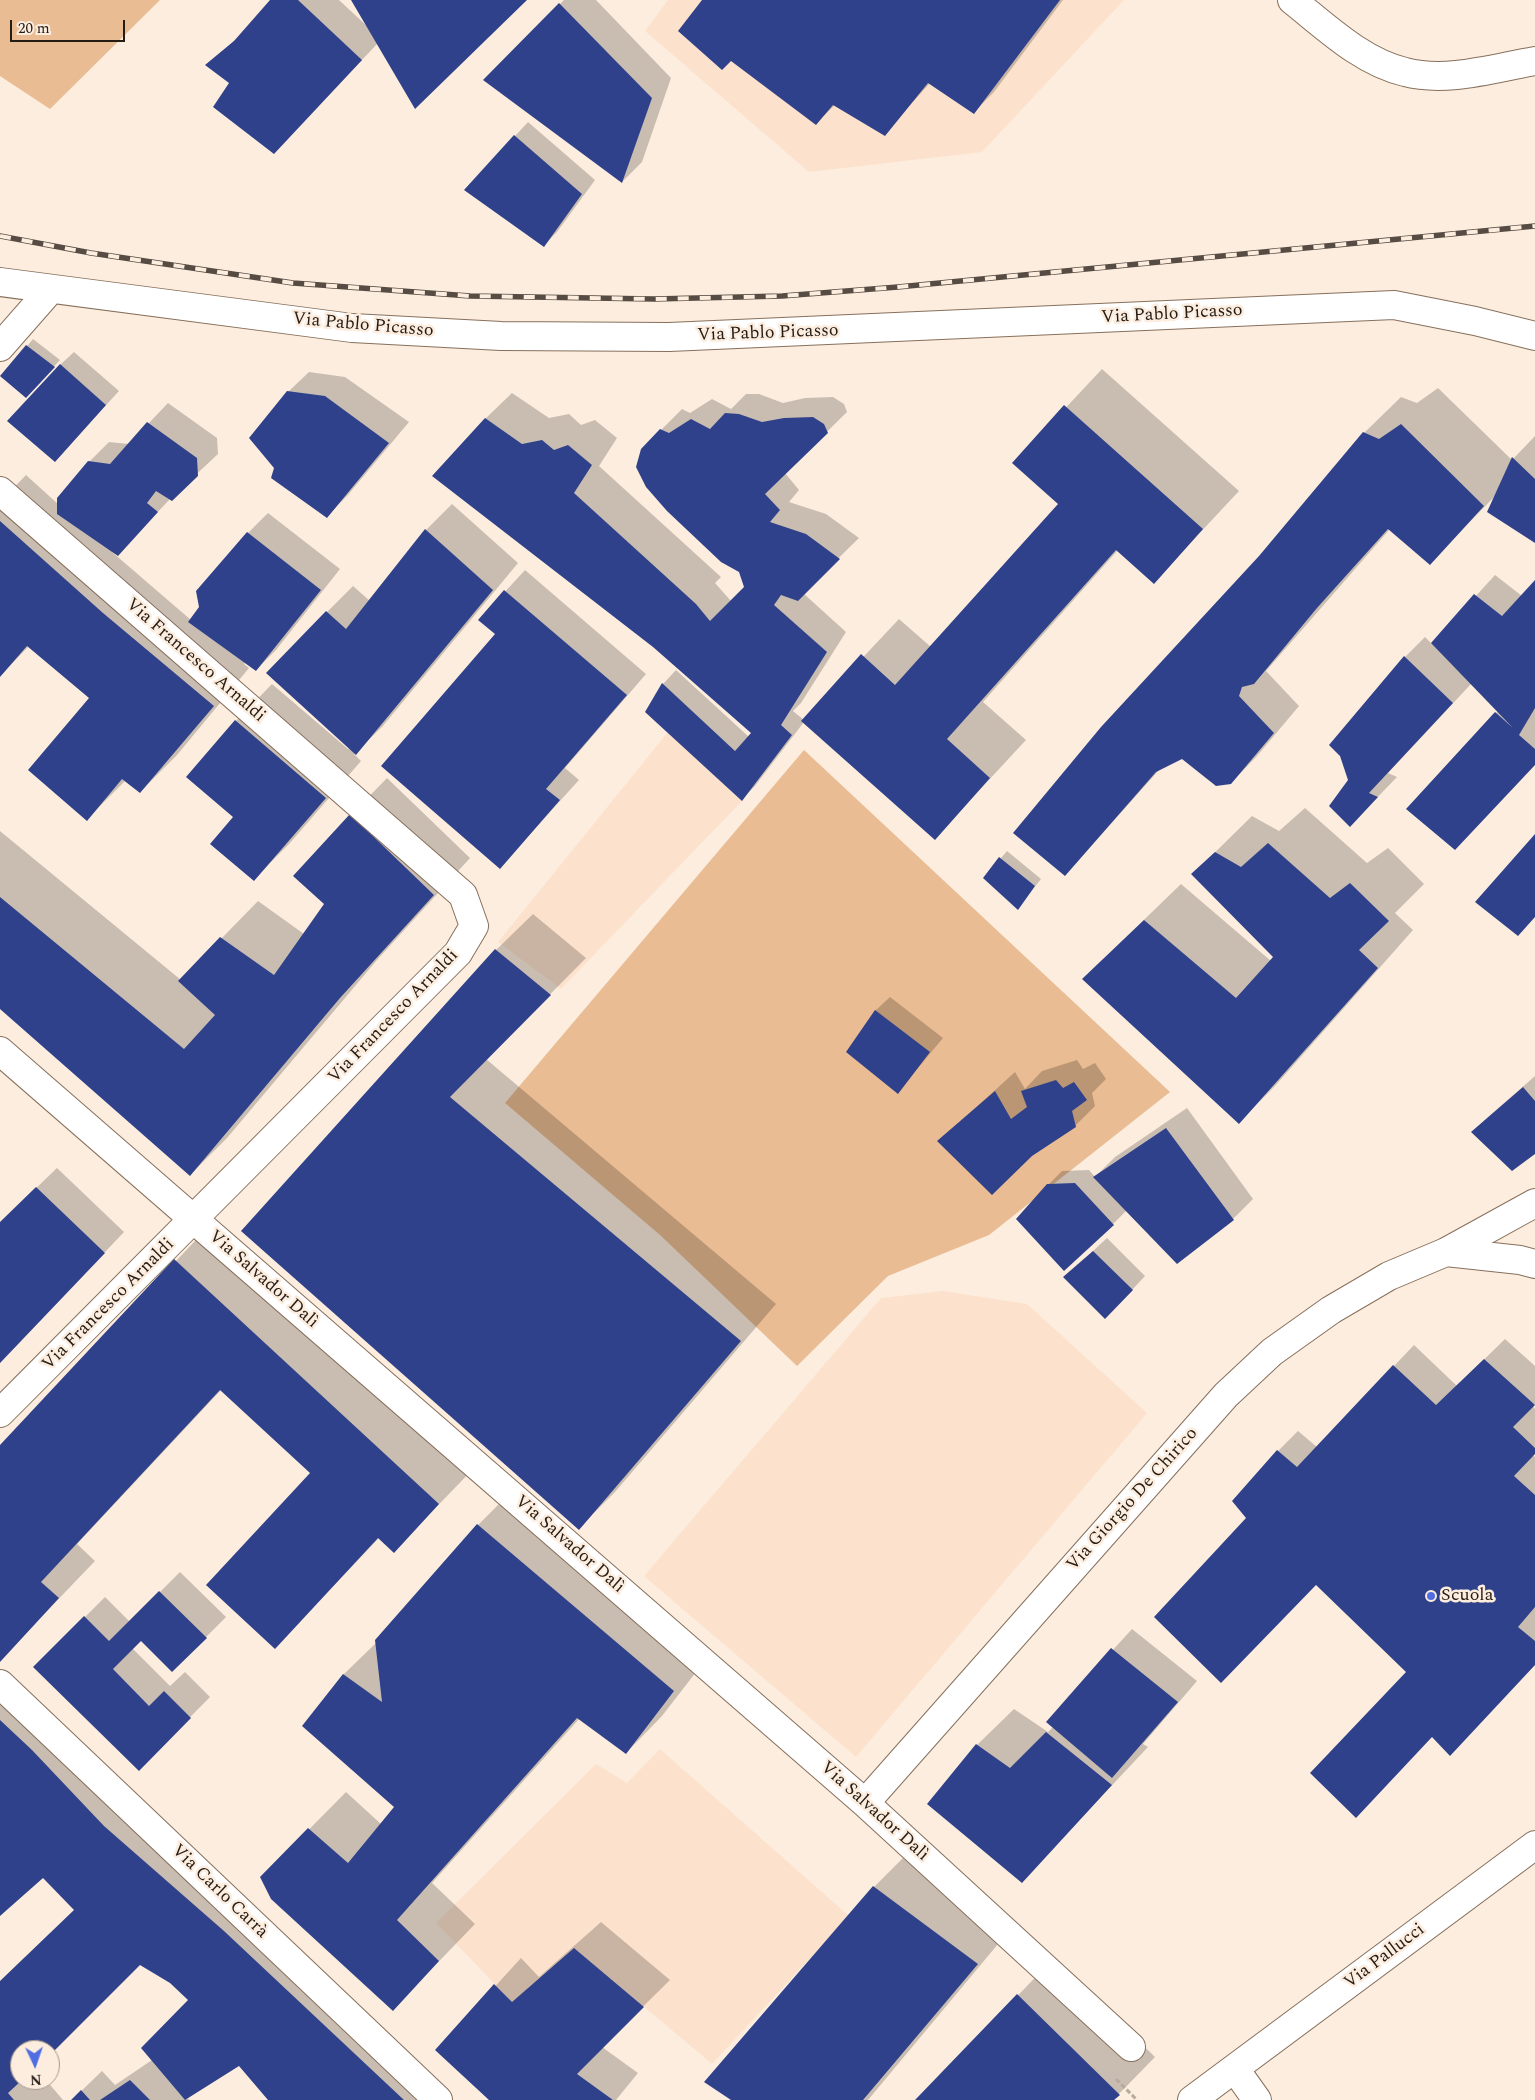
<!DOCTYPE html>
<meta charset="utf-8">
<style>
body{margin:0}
#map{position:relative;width:1535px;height:2100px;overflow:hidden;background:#fceddf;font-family:Spectral,serif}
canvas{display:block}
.north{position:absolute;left:10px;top:2040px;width:50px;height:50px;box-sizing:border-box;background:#fceddf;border:1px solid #a6998e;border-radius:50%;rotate:177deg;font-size:14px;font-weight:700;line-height:20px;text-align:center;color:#251c14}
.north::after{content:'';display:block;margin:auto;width:18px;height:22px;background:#506de2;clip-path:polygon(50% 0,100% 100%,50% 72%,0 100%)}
.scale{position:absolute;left:10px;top:20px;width:115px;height:22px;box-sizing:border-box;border:2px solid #251c14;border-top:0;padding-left:6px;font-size:15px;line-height:18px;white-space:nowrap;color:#251c14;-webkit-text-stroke:4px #fceddf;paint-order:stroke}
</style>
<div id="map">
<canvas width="1535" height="2100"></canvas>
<div class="north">N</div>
<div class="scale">20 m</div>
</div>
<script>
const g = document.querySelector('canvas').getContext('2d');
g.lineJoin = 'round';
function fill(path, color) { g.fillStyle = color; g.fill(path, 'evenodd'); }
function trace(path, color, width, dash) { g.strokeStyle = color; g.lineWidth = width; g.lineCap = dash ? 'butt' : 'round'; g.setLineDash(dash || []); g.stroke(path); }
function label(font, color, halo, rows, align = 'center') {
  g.font = font + ' Spectral,serif'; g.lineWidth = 5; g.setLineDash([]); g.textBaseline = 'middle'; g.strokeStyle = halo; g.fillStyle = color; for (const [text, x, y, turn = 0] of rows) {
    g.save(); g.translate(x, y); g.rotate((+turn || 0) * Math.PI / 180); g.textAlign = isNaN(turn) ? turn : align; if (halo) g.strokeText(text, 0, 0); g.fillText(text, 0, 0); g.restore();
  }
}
fill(new Path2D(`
 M668,0H1124L982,152L809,172L645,31Z
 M668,732L742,801L561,989L498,942Z
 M943,1291L1027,1304L1147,1413L856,1757L644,1576L881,1298Z
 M660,1749L849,1916L712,2064L574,1948L512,2002L436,1923L596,1764L627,1783Z`), '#fce2cc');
fill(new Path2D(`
 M0,0H160L50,109L0,76Z
 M804,750L1170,1092L989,1235L888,1276L797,1366L660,1235L505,1103Z`), '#e9bc93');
fill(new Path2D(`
 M271,0H339L368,27L353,0H525L378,43L294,132L207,65L246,30Z
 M564,0H596L671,78L642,162L622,182L485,80Z
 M704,0H1063L994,92L974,112L930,83L884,134L835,105L816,123Z
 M528,122L595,180L557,232L544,245L466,189Z
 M33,339L60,360L26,396L1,377Z
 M74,352L119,391L55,461L60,365Z
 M1102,369L1239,491L1154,582L1118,550L983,702L1026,740L935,838L804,722L755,786L742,799L647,712L663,684L676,670L749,737L753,732L485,419L512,393L549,418L569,414L581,425L595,420L617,438L599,466L721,577L715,583L731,601L745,587L740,571L642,449L682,409L690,413L712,399L731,409L746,394H759L783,403L805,398L833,397L844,404L847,412L785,473L799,490L789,502L826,514L859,538L803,593L846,632L801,703L793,711L804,720L899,619L931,647L1060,504L1014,463Z
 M309,372L345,377L409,422L347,496L327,516L275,467L288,392Z
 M1438,388L1512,460L1535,436V541L1495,496L1430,563L1390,529L1266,671L1299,706L1257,756L1231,783L1182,758L1160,769L1065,875L1260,557L1364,433L1401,397L1417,403Z
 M168,403L217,438L218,454L171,498L118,554L112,552L191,620L248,533L268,513L340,569L276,650L256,670L245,662L244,664L249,668L177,755L140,792L126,780L87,819L91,698L29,646L0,676V502L26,475L58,504L89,462L109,442L129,444Z
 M452,504L518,563L382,727L354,754L361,761L290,843L254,879L235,817L188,777L236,721L272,684L348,749L350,748L327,612L353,586L370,601L426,530Z
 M525,570L646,674L565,768L579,780L500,867L497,634L479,620Z
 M1495,575L1522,596L1535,582V764L1408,808L1498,711L1471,684L1388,773L1397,777L1370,805L1349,780L1341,756L1330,745L1405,657L1425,637L1432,644Z
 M387,778L470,858L377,960L227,1138L190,1175L0,1006V831L181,980L258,901L304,934L325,904L351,815Z
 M1305,808L1367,863L1388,848L1424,884L1395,913L1413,930L1275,1086L1239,1122L1120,943L1181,884L1271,961L1275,957L1193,874L1252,816L1279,831Z
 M1007,851L1041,879L1018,908L985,877Z
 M533,914L586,958L486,1059L776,1304L615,1492L579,1528L243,1231L496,950Z
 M890,997L943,1038L898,1092L848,1052L876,1010Z
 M1077,1060L1083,1069L1095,1063L1106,1079L1092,1093L1095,1106L1075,1126L939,1141L1015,1072L1025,1089L1042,1071Z
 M1535,1076V1152L1473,1132L1487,1118Z
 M1187,1108L1253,1199L1233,1219L1127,1210L1113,1224L1048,1185L1062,1171L1089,1170L1095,1177L1115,1157Z
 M57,1168L124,1232L0,1363V1223Z
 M211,1224L475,1467L394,1551L379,1538L275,1647L311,1473L221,1390L77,1544L95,1561L0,1660V1447Z
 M1107,1238L1145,1276L1119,1304L1065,1277Z
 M1505,1339L1535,1366V1404L1533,1406L1535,1409V1453L1533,1455L1535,1457V1665L1408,1672L1248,1518L1278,1451L1298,1431L1317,1447L1414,1345L1457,1386Z
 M515,1488L710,1654L662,1716L626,1753L579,1719L432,1883L475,1924L393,2009L261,1878L346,1792L381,1824L395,1807L304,1726L344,1674L377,1642L478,1525Z
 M180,1572L226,1617L172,1671L141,1639L132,1648L170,1686L185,1672L210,1697L139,1769L35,1667L105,1597L130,1622Z
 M1132,1629L1197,1681L1143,1744L1148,1747L1022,1881L977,1745L1014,1709L1048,1732L1053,1727L1047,1722Z
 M0,1695L444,2100H269L239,2065L187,2098L190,2100H72L102,2071L115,2085L152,2060L190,2000L171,1982L140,1964L50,2053V2050H20V2080H46L63,2100H0V1984L76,1909L44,1877L0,1914Z
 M911,1850L1013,1926L868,2100H733L706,2082L874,1887Z
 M601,1922L670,1980L602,2047L638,2073L616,2100H490L437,2050L521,1958L539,1977Z
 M1054,1958L1155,2057L1113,2100H917Z`), '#0003');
fill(new Path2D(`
 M270,0H298L362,60L274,154L213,107L229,83L205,65L234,41Z
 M351,0H527L415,109Z
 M702,0H1060L974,114L928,83L885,136L833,105L816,125L731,61L722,70L678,31Z
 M559,3L652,98L622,183L483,80Z
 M514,135L582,194L544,247L464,190Z
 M26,345L55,367L26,398L0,376Z
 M60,364L106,405L55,462L7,421Z
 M287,391L325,396L389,443L327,518L271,478L274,468L249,438Z
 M1064,405L1203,529L1154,584L1116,550L947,739L990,778L935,840L801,721L861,654L895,685L1058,504L1012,463Z
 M725,413L739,414L762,422L784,418L813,417L824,424L828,433L765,494L780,510L770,522L806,534L840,559L798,601L781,595L774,605L827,652L781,725L792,735L742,801L645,712L662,683L735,751L751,733L653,647L432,476L485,418L522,444L542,440L554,450L568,445L592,465L574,493L696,604L710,621L744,587L739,572L721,562L667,511L646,487L636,467L641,449L660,429L669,433L691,419L710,429Z
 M147,422L197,458L198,476L172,501L156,491L147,503L158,512L118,556L57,514V498L88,461L110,464Z
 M1401,424L1484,506L1430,565L1388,529L1317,608L1254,684L1242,687L1239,696L1274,733L1231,784L1216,786L1182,759L1156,772L1065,876L1013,833L1101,727L1259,556L1363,432L1379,439Z
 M1512,457L1535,479V543L1487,512Z
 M0,521L103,613L214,706L140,793L122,779L87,821L28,770L89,698L27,646L0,677Z
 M425,529L493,590L356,755L266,673L326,611L346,629Z
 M247,532L321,590L256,671L188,622L199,607L196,591Z
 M1535,580V708L1519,735L1535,749V765L1455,850L1406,809L1495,712L1513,728L1431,643L1474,594L1502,616Z
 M504,590L627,695L546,789L560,800L500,869L381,766L495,634L478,620Z
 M1404,656L1453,703L1369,793L1378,797L1350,827L1329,806L1348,780L1340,756L1329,745Z
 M235,720L326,798L254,881L210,844L233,817L186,777Z
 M350,814L434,895L340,998L190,1176L0,1009V897L184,1049L215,1015L178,981L220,937L274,975L324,904L293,876Z
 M1535,834V917L1518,936L1475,902Z
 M1268,843L1330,898L1350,883L1389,921L1359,950L1378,968L1239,1124L1082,979L1144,920L1236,998L1273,957L1191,874L1215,852L1241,867Z
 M999,857L1035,886L1018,910L983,878Z
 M495,949L551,995L450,1097L741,1341L579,1530L241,1231Z
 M875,1010L930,1052L898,1094L846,1052Z
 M1056,1080L1063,1088L1074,1082L1087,1100L1072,1111L1076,1127L1032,1156L992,1195L937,1141L995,1091L1011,1119L1027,1107L1021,1091Z
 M1523,1087L1535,1101V1154L1512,1171L1471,1132Z
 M1166,1128L1234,1220L1177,1264L1093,1177Z
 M1075,1183L1114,1225L1064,1271L1016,1219L1047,1184Z
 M36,1187L105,1253L0,1363V1222Z
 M1093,1251L1133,1290L1105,1319L1063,1277Z
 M174,1259L439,1504L394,1553L378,1538L275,1649L206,1585L310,1473L220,1390L41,1582L59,1598L0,1662V1445Z
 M1484,1359L1535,1405L1513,1427L1535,1448V1454L1514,1476L1535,1495V1607L1518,1627L1535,1641V1665L1450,1756L1432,1737L1356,1818L1310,1773L1406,1672L1316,1585L1221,1683L1154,1617L1246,1518L1232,1501L1277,1450L1297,1467L1393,1365L1436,1405Z
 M477,1524L674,1691L626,1754L577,1718L397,1920L439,1961L393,2011L271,1899L260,1877L308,1828L348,1863L394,1807L302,1726L343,1674L382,1702L375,1640Z
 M159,1591L207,1638L172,1672L141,1641L113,1669L149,1706L164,1691L191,1718L139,1771L33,1667L84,1616L109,1641Z
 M1111,1648L1178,1702L1112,1778L1046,1722Z
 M0,1720L32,1750L104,1826L224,1931L404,2100H268L239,2066L185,2100L141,2048L188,2000L170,1983L140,1965L50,2055V2050H20L22,2080L8,2093L14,2100H0V1981L74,1910L43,1878L0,1916Z
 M1046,1732L1112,1785L1022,1883L927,1804L976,1744L1010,1768Z
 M873,1886L978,1964L863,2100H731L704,2082Z
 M574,1948L644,2007L577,2074L613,2100H489L435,2050L494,1984L512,2002Z
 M1017,1994L1120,2095L1114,2100H915Z
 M130,2080L150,2100H100Z
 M81,2090L90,2100H71Z`), '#2f418a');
const minor = new Path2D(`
 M1292,0C1326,27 1362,62 1405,72C1447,83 1494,68 1535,61
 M0,282L352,328L501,336L669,337L1394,305L1475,321L1535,336
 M0,347L50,290
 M0,491L463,895L474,926L458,953L0,1413
 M0,1051L865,1803L1131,2047
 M1446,1252L1520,1260L1535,1264
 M0,1684L438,2100
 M865,1803L1226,1395L1272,1352L1331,1310L1389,1276L1446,1252L1535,1203
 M1235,2069L1257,2100`);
const tertiary = new Path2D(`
 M1192,2100L1535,1845`);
trace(minor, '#87705c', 30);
trace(tertiary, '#87705c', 30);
trace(new Path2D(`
 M1116,2079L1137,2100`), '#b7aa9e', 3, [5, 2.5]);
trace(minor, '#fff', 28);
trace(tertiary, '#fff', 28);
const rail = new Path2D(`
 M0,236L91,253L293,283L470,296L654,299L782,296L898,287L1535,226`);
trace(rail, '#574c43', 5.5);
trace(rail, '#fceddf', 4, [11]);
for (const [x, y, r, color] of [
 [1431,1596,5,"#506de2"]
]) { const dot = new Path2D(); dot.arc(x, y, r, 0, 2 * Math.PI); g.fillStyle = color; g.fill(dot); trace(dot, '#fceddf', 2); }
label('18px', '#251c14', '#fceddf', [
 ["Via Pablo Picasso",1172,315,-3],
 ["Via Pablo Picasso",363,326,5],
 ["Via Pablo Picasso",768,334,-2],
 ["Via Francesco Arnaldi",195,661,41],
 ["Via Francesco Arnaldi",394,1017,-46],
 ["Via Salvador Dalì",263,1280,41],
 ["Via Francesco Arnaldi",109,1305,-45],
 ["Via Giorgio De Chirico",1133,1500,-48],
 ["Via Salvador Dalì",569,1545,41],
 ["Via Salvador Dalì",874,1812,42],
 ["Via Carlo Carrà",219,1892,44],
 ["Via Pallucci",1385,1957,-37]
]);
label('18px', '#251c14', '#fceddf', [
 ["Scuola",1441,1596]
], 'left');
</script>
